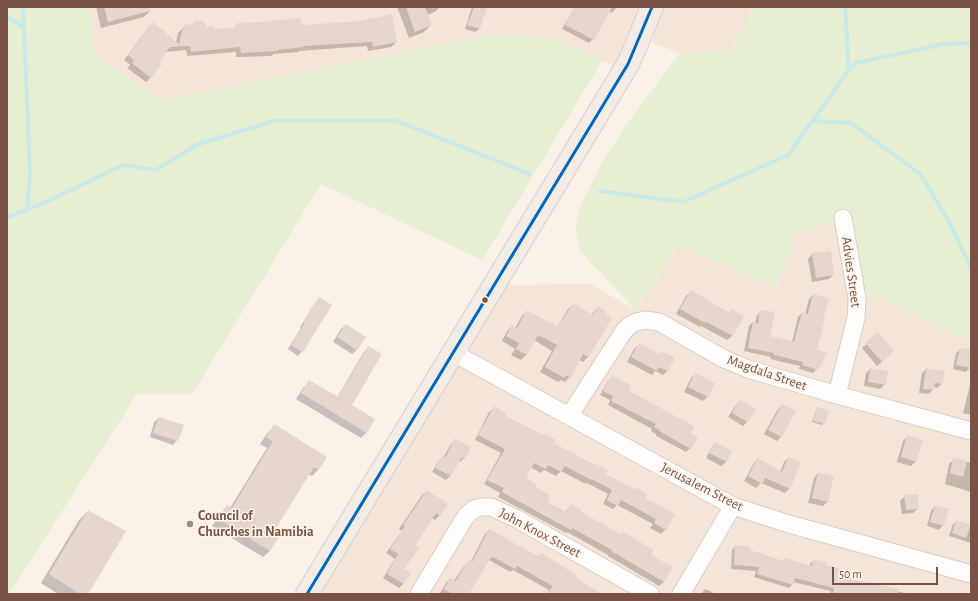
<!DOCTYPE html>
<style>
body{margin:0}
#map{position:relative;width:978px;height:601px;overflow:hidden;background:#f9f0e8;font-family:"Alegreya Sans",sans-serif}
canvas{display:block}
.frame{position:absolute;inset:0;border:8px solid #795245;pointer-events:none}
.scale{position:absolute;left:832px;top:567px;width:106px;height:18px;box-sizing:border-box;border:2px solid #795245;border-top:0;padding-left:5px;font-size:12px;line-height:14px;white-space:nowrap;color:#795245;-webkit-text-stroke:3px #fff5eb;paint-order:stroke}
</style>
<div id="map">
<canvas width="978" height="601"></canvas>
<div class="frame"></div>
<div class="scale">50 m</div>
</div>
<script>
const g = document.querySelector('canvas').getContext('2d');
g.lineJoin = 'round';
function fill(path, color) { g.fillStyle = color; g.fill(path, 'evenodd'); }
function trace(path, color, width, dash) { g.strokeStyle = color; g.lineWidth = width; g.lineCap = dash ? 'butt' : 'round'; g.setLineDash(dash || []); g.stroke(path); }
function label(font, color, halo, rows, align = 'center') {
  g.font = font + ' "Alegreya Sans",sans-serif'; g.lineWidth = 3; g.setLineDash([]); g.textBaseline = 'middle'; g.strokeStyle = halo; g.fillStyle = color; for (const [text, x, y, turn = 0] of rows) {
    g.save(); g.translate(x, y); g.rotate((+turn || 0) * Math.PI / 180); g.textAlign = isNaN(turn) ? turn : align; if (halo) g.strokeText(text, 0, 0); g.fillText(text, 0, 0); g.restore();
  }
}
fill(new Path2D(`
 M91,7H652L624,71L550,36L486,35L161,100L94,54Z
 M661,7H750V19L727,52L680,53L652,43Z
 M843,218L857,298H881L971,342V567L796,517L734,498L463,348L506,285L591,284L635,310L678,246L777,287L796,234Z
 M457,360L733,515L971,581V594H317Z`), '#f5e5d8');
fill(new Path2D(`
 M7,7H91L94,54L161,100L486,35L550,36L602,61L482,260L321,184L192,394H137L9,594H7Z
 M750,7H971V342L881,298H857L843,218L796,234L777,287L678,246L635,310L620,293L591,263L580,250L576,232L578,212L583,200L602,162L628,122L680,53L727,51L750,19Z`), '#e6efd1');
fill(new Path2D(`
 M96,7H149L150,11L144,17L101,28Z
 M397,7H440L435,12L427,15L431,25L424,32L409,38Z
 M472,7H486L479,29L475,32L465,29Z
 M575,7H617L612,13L609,11L593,39L589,43L562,29Z
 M195,22L206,28L213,30L301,26L396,42L391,47L368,51L367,46L299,51V52L273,54L272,56L236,57V52L187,56L186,50L166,52L158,63L151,77L146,82L127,68L130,65L124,60L148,28L153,23L176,43L178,33L186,25L191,26Z
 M812,254L833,275L829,279L812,282L808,259Z
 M691,292L729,313L732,310L742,316L732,336L727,340L701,326L700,327L676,314L686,296Z
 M813,295L817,369L813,373L799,369L800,366L770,359L771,357L744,351L749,326L753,322L755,323L757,315L761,311L769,337L792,342L798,317L802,313L805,314L809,299Z
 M319,299L302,351L298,356L288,349L301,328L300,327L315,303Z
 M573,304L591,315L598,307L604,315L611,319L588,357L583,362L579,360L570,377L565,382L561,380L558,382L540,372L552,351L534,340L526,355L521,360L511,355L515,349L502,341L507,331L512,326L515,328L522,316L527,311L557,328L568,309Z
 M346,325L357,350L352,354L333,342L341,329Z
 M878,334L893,351L877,366L862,348Z
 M639,345L667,371L663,375L655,371L652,375L627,362L634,349Z
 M368,348L350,406L374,420L366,433L361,438L296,399L304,387L309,381L337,398L363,353Z
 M961,349L971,351V366L966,372L953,369L956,353Z
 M870,369L885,384L880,389L864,386L866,373Z
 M926,369L942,383L937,388L933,387V390L928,394L919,393L922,373Z
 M696,374L714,384L707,397L703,401L684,392L691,378Z
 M612,376L627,392L689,433L690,448L686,452L656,436V434L651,431L652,429L608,405L610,400L600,395L608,381Z
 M971,381V415L963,413Z
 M740,400L747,422L743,426L728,417L736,405Z
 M782,405L794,411L781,437L777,441L764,434L778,409Z
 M494,408L504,416L553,444L644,499L666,529L661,534L650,528L653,524L617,505L613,509L603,504L608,494L587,483L586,484L561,471L556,476L544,470L541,473L530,467L524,478L534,488L545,502L565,512L571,505L579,512L650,555L664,582L659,586L608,556V555L567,532L566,533L498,497L500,493L484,484L501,453L475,440L489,412Z
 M817,408L824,423L822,425L812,422L816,410Z
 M159,418L177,440L173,445L150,437L154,422Z
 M275,426L319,469L312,476L308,474L272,534L270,551L263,557L212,526L221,513L227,506L230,508L267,448L260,444L268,432Z
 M908,436L916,461L911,466L897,462L903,441Z
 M456,440L464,458L460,462L458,461L450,476L446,480L432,472L438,462L442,457L443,458L451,444Z
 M715,443L731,451L726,462L721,466L706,458L711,448Z
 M788,458L790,488L785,493L761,483L756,488L744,481L754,463L758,459L780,472L784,462Z
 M954,459L971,463V492L945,484L949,464Z
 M818,473L827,502L823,506L808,503L814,478Z
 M427,491L440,515L435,520L432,518L414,546L403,569L410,573L403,584L399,588L383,578L395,559L386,553L402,531L399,529L422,495Z
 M905,496L918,509L913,513L902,514L900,501Z
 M935,506L943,525L939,530L927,526L931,511Z
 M88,511L86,594H58L41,583L79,520Z
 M957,521L971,526V543L949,536L953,524Z
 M489,530L538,557L541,555L575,579L600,594H547L549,590L513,570L510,572L489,560L468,594L440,593L446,583L450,579L454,581L464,566L468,561L470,563L485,534Z
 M736,546L783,562L785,559L810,566V564L814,560L847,579L909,594H830L831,591L793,582L792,585L789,588L754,577L756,571L731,569L732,550Z
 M705,589L716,594H701Z`), '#0003');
trace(new Path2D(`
 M23,7L30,173L27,210
 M7,16L24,28
 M849,70L856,63L944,44L971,43
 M812,121L851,123L920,174L947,218L971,268
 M600,191L683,202L788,155L849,70L845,7
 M7,217L11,216L46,202L123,165L156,170L196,145L274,121H397L530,174`), '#c9eae9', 4);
fill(new Path2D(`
 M104,7H150V11L108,22Z
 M406,7H425L432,25L415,32Z
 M474,7H487L480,29L467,25Z
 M575,7H612L594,40L565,25Z
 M392,14L397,42L373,47L372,42L304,46V47L278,50V51L241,53L240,47L191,52L190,46L170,47L159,62L162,64L151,78L132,63L134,60L128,55L153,22L179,44L183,27L186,24L193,25L194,21H203L207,27L213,26L214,29L233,28L237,23L260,22L301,18L302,25L360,21Z
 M831,251L834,275L816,278L812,253Z
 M691,290L730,313L732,309L744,316L733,336L706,322L705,323L680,309Z
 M813,294L829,298L824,317H825L817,350L827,353L818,370L802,365L803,362L774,355V353L748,348L753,321L758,324L760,310L775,312L770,336L794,342L802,312L808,314Z
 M319,297L332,305L303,352L291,345L305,323H303Z
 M573,303L593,315L598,306L607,312L606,314L612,318L589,357L583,354L571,378L566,375L564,378L545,367L557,345L538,335L527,355L516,349L519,343L506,336L512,325L517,328L527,310L558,327Z
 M346,324L366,337L357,350L337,337Z
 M878,332L894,351L882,362L865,343Z
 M639,343L659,354L661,351L675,358L668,372L659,367L657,371L631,357Z
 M368,346L382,354L352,405L375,419L367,433L301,393L309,380L338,397Z
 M960,348L971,350V368L956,365Z
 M870,368L888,371L886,385L868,382Z
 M926,368L945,371L943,384L935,383L934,390L923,389Z
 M695,373L715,383L708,397L688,387Z
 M612,375L632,386L629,391L694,426L691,433L698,437L691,449L659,431L660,430L654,427L656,424L611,401L613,396L603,391Z
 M740,399L756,409L748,422L732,413Z
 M782,404L796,411L782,437L768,430Z
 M494,406L507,414L506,416L544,435L545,434L556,440L554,443L593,464L594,463L608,470L606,474L634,489L635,487L647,494L645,498L675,514L666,530L654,523L656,519L621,500L618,506L607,500L612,490L592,479L591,480L565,466L561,472L548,465L546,469L534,463L526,478L537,485L536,487L550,495L547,502L566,512L571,504L582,510L581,512L621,534L623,532L654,550L651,555L673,567L664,582L611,551L612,550L572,528L571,530L547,517L502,492L504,488L487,480L505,449L478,435Z
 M817,407L829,410L825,424L813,421Z
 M159,417L184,425L178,441L153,433Z
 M274,424L327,457L319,470L314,467L273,533L279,537L270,551L218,519L227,505L232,508L273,441L266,437Z
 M907,435L923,440L916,462L901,457Z
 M455,438L471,447L465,459L462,457L451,476L435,468L442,456L445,458Z
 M715,442L732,451L727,462L709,453Z
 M788,457L801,462L790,489L765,478L762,484L748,476L758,458L782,472Z
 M953,458L967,461L963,477L950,473Z
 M818,472L834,476L828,502L812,498Z
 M427,490L448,504L440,516L436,513L415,546L419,548L404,569L411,573L404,584L387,574L398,554L390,549L405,526L403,525Z
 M918,494L919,509L906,510L904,495Z
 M935,505L949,509L944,526L930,522Z
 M88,510L126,531L88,594H80L49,574Z
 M956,520L971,525L966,538L952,533Z
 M489,529L539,557L541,553L578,576L576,578L602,594H547L553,586L517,566L515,569L493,557V558L491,557L469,594H452L444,589L450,578L456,581L468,560L472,562Z
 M735,545L750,547V550L784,561L785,558L812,566L813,559L827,562L826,565L850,571L848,578L898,589V594H833L834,588L795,578L793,585L757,574L759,567L734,565Z`), '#e5d7d0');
const minor = new Path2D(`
 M452,352L733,506L789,524L971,574
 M837,395L856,318L857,298L843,218
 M569,416L624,331L630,325L636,322L645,320L659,322L724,359L748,369L837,395L971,431
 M419,594L466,516L474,509L482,507H491L517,519L650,594
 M681,594L733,506`);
const major = new Path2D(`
 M307,594L628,64L636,46L652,7`);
trace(minor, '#dacdc6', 19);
trace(major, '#dacdc7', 24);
trace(minor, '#fefdfc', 17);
trace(major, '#f3ece4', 22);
trace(new Path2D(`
 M307,594L628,64L652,7`), '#0065bd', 3);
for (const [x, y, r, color] of [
 [485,300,3.5,"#795245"],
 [190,524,4,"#a6897e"]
]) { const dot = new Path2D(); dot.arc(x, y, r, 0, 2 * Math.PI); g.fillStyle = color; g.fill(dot); trace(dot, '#fff5eb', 1.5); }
label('14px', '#795245', '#fff5eb', [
 ["Advies Street",851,272,82],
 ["Magdala Street",767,373,19],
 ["Jerusalem Street",702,487,27],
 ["John Knox Street",540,533,28]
]);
label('bold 14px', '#795245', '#fff5eb', [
 ["Council of",198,516],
 ["Churches in Namibia",198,532]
], 'left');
</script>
